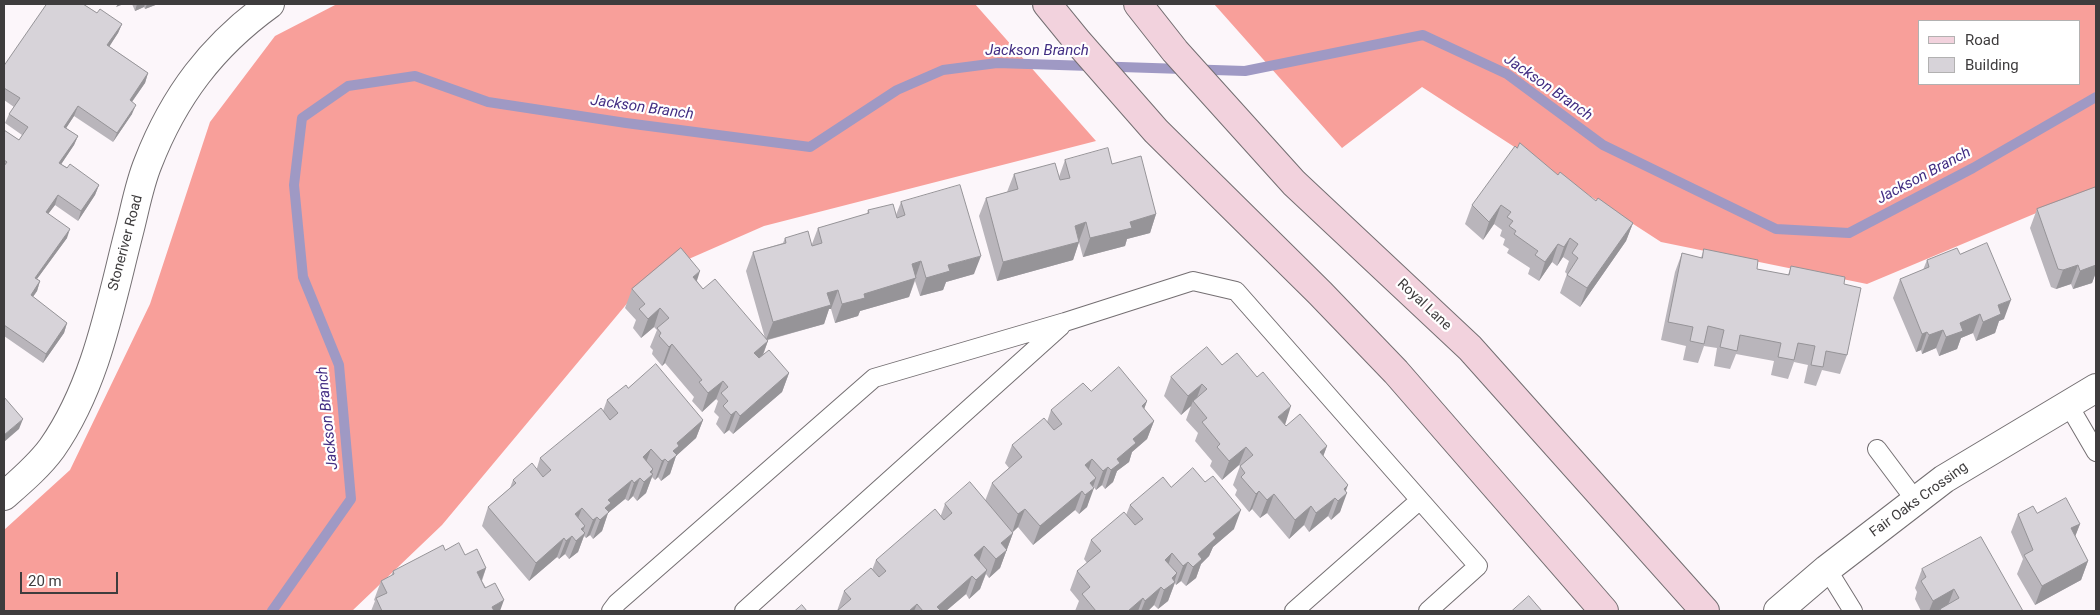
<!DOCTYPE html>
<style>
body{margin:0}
#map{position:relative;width:2100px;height:615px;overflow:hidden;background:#fcf6fa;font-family:Roboto,sans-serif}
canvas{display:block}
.frame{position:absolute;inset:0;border:5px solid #3e3c3d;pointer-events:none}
.legend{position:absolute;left:1918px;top:20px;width:162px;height:65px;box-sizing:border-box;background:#fff;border:1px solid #b2b1b1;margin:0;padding:6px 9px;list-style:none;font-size:15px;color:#3e3c3d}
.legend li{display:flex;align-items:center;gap:10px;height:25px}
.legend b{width:25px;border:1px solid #b2b1b1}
.scale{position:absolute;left:20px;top:572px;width:98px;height:22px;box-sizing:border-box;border:2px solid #3e3c3d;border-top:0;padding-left:6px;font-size:15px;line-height:18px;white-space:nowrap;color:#3e3c3d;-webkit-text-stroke:4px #fff;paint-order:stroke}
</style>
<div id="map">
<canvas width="2100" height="615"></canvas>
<div class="frame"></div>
<ul class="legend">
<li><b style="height:6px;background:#f2d2dd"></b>Road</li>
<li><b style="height:14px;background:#d7d3d9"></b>Building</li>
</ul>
<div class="scale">20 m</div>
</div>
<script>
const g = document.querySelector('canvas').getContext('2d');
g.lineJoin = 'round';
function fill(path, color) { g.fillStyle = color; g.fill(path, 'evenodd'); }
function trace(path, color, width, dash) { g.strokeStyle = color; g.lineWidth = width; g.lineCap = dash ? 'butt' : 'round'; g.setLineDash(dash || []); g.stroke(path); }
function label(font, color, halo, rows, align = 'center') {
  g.font = font + ' Roboto,sans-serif'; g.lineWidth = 4.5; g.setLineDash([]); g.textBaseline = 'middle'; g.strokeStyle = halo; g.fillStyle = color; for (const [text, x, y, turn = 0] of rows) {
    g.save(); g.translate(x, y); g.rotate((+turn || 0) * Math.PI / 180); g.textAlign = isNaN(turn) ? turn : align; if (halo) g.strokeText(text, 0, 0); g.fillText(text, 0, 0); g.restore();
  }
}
fill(new Path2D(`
 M337,4H975L1096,141L764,226L650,276L442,525L352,611H4V530L70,470L150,304L210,122L275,36Z
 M1214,4H2096V188L1867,284L1661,242L1422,87L1342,148ZM1919,21H2079V84H1919Z`), '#f89f9a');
trace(new Path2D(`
 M272,611L351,499L339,365L303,277L294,185L302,118L348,86L415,76L488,102L626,123L810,147L897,90L943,70L997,63L1245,71L1423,35L1507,74L1603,145L1776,229L1849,233L1973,168L2096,97`), '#9f99c4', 10);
const service = new Path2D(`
 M2068,404L2096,452
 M1877,449L1916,501
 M1827,569L1853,611
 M611,611L617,603L874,378L1065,322L1193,281L1236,291L1478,566L1428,611
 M744,611L1061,326
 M1294,611L1420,500`);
const minor = new Path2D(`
 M4,496C20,482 39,466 52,448C96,385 110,306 129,232C135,209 139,185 148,163C174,96 212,46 270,4`);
const tertiary = new Path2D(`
 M1778,611L1827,569L1944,479L2096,388`);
const secondary = new Path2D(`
 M1047,4L1078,42L1156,131L1320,293L1396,372L1604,611
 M1138,4L1175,51L1294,183L1470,348L1705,611`);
trace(service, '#746f72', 20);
trace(minor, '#746f72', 30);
trace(tertiary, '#746f72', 30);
trace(secondary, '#746f72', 30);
trace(service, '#fff', 18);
trace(minor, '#fff', 28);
trace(tertiary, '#fff', 28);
trace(secondary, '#f2d2dd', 28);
fill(new Path2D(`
 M47,4H86L85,5L97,13L122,24L118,33L109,46L148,73L145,83L132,102V114L113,142L74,116L66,128L78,136L74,145L61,164L99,185L95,195L78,221L55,205L48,214L67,238L37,279L40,281L37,291L33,297L67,323L64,333L43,363L4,336V130L19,140L22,135L5,123L9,114L14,107L4,100V66Z
 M132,4H158L145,9L144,7L135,11Z
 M1065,160L1112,164L1156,214L1150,233L1127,239L1125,246L1083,257L1079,242L1073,260L997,281L979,216L986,198L1007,192L1014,174L1059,177Z
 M1558,175L1596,201L1633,223L1626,241L1580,307L1560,293L1567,274L1565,272L1569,261L1563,257L1557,266L1552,262L1539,281L1528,274L1530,268L1507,253L1509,249L1503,245L1505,239L1500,236L1502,230L1494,224L1483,240L1465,224L1472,205Z
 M901,202L974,274L946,282L943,290L920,296L915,281L909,297L860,311L858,316L835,323L831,309H829L824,324L768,340L763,356L789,373L782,392L733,434L729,430L724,434L716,424L719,417L714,412L718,401L716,399L702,412L692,401L694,397L665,363L662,366L652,354L653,350L650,347L657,330L654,327L641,338L633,328L636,320L625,308L632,289L697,281L703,289L765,338L746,271L753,252L783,243L785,238L812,244L818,228L867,214L868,210L896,215Z
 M2037,209L2095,275L2092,283L2073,289L2071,284L2056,289L2051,287L2030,228Z
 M1704,249L1757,269L1788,275L1791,266L1844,284L1847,355L1840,374L1822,370L1816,386L1804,383L1808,365L1794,362L1788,379L1771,375L1774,361L1736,354L1730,369L1714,366L1717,348L1704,346L1698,363L1683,360L1686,346L1661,340L1675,272L1682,253L1701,258Z
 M1960,254L2004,319L1999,321L1995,333L1976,341L1973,333L1961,338L1957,349L1939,356L1936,348L1922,354L1921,350L1916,352L1893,298L1900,279L1923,270L1927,260Z
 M1222,365L1286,426L1327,446L1323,456L1346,491L1340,512L1331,520L1328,516L1309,532L1304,525L1289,539L1267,513L1260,518L1252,509L1249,512L1235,495L1237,490L1233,485L1240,466L1239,465L1222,480L1210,466L1212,461L1195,441L1198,433L1186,420L1191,406L1181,415L1164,396L1171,377Z
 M628,388L703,420L696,438L676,456L670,474L661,481L658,477L655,480L652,477L646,493L637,501L633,496L628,501L625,499L608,513L602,531L593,539L590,535L586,538L584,536L578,552L569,559L565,554L559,559L557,557L529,581L482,526L488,507L510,488L513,480L537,468L540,458L603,411L607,400Z
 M1091,391L1147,401L1144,409L1154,421L1147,439L1132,452L1129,462L1117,471L1113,482L1105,489L1102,485L1096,490L1093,486L1087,507L1079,514L1075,510L1033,545L1018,527L1012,532L1013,533L1000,568L989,578L986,574L980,589L969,599L966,594L946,611H837L844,591L872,570L876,560L941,515L945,504L985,501L992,483L1009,468L1005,463L1012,445L1047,422L1051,410Z
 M1171,487L1234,529L1213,547L1209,556L1201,564L1196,578L1186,586L1181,581L1176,585L1175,583L1168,601L1158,609L1154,605L1148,611H1075L1079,601L1070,590L1077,571L1087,563L1084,559L1091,540L1126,515L1130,505Z
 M2037,513L2080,524L2075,536L2088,561L2081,580L2035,605L2017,574L2023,559L2011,532L2018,514Z
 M445,550L465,555L486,568L482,581L500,611H371L375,601L374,600L381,581L391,576L393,571Z
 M1922,569L2023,611H1921L1915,599L1917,592L1915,588Z`), '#b9b5bb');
fill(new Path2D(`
 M118,4H124L116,7Z
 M137,4H145L144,7L135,11Z
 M147,4H158L145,9Z
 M122,24L118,33L104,55L107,45Z
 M148,73L145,83L126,110L130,100Z
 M136,105L132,114L113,142L117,133Z
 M78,106L74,116L61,136L64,127Z
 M78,136L74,145L56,172L59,163Z
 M99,185L95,195L78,221L81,211Z
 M58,195L55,205L42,222L46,212Z
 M1501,205L1494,224L1483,240L1489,222Z
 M1156,214L1150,233L1127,239L1125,246L1083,257L1090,238L1130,222Z
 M1086,222L1079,241L1075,226Z
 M1633,223L1626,241L1580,307L1587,288Z
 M70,229L67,238L31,287L35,278Z
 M1570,238L1563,257L1557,266L1564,247Z
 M1079,242L1073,260L997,281L1003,262Z
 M1558,244L1552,262L1539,281L1545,262Z
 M981,256L974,274L946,282L943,290L920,296L926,278L948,265Z
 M2096,258V274L2095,275L2092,283L2073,289L2080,271Z
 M921,261L909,297L860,311L858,316L835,323L842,304L864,294L912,264Z
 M2078,265L2071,284L2056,289L2063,270Z
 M700,271L694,290L693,277Z
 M40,281L37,291L27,305L31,295Z
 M838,290L831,309H829L824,324L766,340L773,322L827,293Z
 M2011,300L2004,319L1999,321L1995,333L1976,341L1983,322L1998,305Z
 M660,308L654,327L641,338L648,319Z
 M1980,314L1973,333L1961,338L1957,349L1939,356L1946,337L1960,323Z
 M67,323L64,333L43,363L46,354Z
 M1943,330L1936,348L1922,354L1929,335Z
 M1927,332L1921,350L1916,352L1922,334Z
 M768,341L761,359L747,371L754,353Z
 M672,344L665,363L662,366L669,347Z
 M789,373L782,392L733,434L740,416Z
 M723,381L716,399L702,412L708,393Z
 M1202,384L1195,403L1193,401L1191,406L1181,415L1188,396Z
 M1147,401L1140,420L1142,406Z
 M1291,406L1285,425L1278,417Z
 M736,411L729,430L724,434L731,415Z
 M23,419L19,429L4,442V435Z
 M703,420L696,438L676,456L670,474L661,481L668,462L677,443Z
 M1154,421L1147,439L1132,452L1129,462L1117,471L1113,482L1105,489L1111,470L1117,459L1133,439Z
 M1327,446L1320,465V452Z
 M1246,447L1239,465L1222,480L1229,461Z
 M651,449L644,468L643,457Z
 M665,459L658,477L655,480L662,461Z
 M1092,459L1086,478L1085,465Z
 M1108,467L1102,485L1096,490L1103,471Z
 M653,469L651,476L653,474L646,493L637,501L644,482L650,472Z
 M640,478L633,496L628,501L634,483Z
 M1096,478L1092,490L1094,488L1087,507L1079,514L1090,483Z
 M632,480L625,499L608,513L602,531L593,539L600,520L608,500Z
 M1348,485L1344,496L1347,493L1340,512L1331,520L1338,501L1344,489Z
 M1082,491L1075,510L1033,545L1040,526Z
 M1259,491L1252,509L1249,512L1256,494Z
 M1274,494L1267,513L1260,518L1267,500Z
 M1335,498L1328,516L1309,532L1316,513Z
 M1311,506L1304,525L1289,539L1295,520Z
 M582,508L575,526V514Z
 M1025,509L1018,527L1012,533L1018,514Z
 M1241,510L1234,529L1213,547L1209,556L1201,564L1196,578L1186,586L1198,554L1213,534Z
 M597,517L590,535L586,538L593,520Z
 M2080,524L2073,542L2071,528Z
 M585,526L581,536L585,533L578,552L569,559L581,529Z
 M1013,533L1000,568L989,578L1001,543Z
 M572,536L565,554L559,559L566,541Z
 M564,538L557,557L529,581L536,563Z
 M984,546L978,565L974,555Z
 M1172,553L1166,572L1165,560Z
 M2088,561L2081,580L2035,605L2042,586Z
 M1188,562L1181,581L1176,585L1183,566Z
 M486,568L479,587L477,572Z
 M987,570L980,589L969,599L976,580Z
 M1177,573L1174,583L1175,582L1168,601L1158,609L1164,590L1172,578Z
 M972,576L966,594L946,611H935L937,607Z
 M1161,587L1154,605L1148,611H1141L1145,601Z
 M1954,589L1947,608L1940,609L1939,611H1929L1933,601Z
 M1143,598L1138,611H1128Z
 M504,600L500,611H490L492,607Z
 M917,604L914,611H909Z`), '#969498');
const building = new Path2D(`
 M47,4H83L97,13L100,9L122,24L107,45L148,73L130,100L136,105L117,133L78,106L64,127L78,136L59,163L67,168L70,164L99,185L81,211L58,195L46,212L70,229L35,278L40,281L31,295L67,323L46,354L4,325V166L7,162L4,160V130L19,140L28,127L9,114L20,98L4,88V66Z
 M1520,143L1558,175L1560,172L1596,201L1598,198L1633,223L1587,288L1567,275L1578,258L1572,253L1578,244L1570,238L1564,247L1558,244L1545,262L1535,255L1538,251L1514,234L1516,231L1509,226L1513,221L1507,217L1511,212L1501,205L1489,222L1472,205L1515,146L1517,148Z
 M1108,148L1112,164L1141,156L1156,214L1130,222L1132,228L1090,238L1086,222L1075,226L1079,242L1003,262L986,198L1018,189L1014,174L1055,163L1060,180L1070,178L1065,160Z
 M960,185L981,256L948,265L950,271L926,278L921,261L912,264L916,278L864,294L865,298L842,304L838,290L827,293L831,305L773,322L753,252L786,243L785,238L808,231L812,246L822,243L818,228L869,213L868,210L893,204L897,218L905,215L901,202Z
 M2096,187V265L2080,271L2078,265L2063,270L2058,269L2037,209Z
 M1987,243L2011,300L1998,305L2001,314L1983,322L1980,314L1960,323L1963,331L1946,337L1943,330L1929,335L1927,332L1922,334L1900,279L1929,267L1927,260L1957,248L1960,254Z
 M681,248L700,271L693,277L703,289L715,279L768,341L754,353L759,358L769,350L789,373L740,416L736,411L731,415L723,406L728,401L721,393L728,387L723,381L708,393L699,382L702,380L672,344L669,347L659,336L661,333L657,328L669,318L660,308L648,319L639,309L645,304L632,289Z
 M1704,249L1758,260L1757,269L1789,275L1791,266L1845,277L1844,284L1861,288L1847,355L1826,351L1823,367L1811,365L1815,346L1798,343L1794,360L1778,357L1781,343L1740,335L1737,351L1720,347L1724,330L1708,326L1704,344L1690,341L1693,327L1668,322L1682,253L1702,258Z
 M1207,347L1222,365L1237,353L1257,377L1263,372L1291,406L1278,417L1286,426L1300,414L1327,446L1320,452L1348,485L1344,489L1347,493L1338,501L1335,498L1316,513L1311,506L1295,520L1274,494L1267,500L1259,491L1256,494L1241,477L1245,473L1240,466L1253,455L1246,447L1229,461L1217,447L1220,444L1202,422L1207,418L1193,401L1207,389L1202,384L1188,396L1171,377Z
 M656,364L703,420L677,443L679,446L673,451L677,455L668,462L665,459L662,461L651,449L643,457L653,469L650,472L653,474L644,482L640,478L634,483L632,480L608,500L611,503L605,508L609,512L600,520L597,517L593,520L582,508L575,514L585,526L581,529L585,533L576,541L572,536L566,541L564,538L536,563L488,507L516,483L513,480L532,463L543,477L551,470L540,458L601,408L610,420L618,413L607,400L626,385L628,388Z
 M1119,367L1147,401L1142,406L1154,421L1133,439L1136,443L1117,459L1120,463L1111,470L1108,467L1103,471L1092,459L1085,465L1096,478L1090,483L1094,488L1085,495L1082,491L1040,526L1025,509L1018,514L992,483L1022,457L1012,445L1044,418L1054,430L1062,424L1051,410L1083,383L1091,391Z
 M4,397L23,419L4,435Z
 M1193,468L1205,482L1213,476L1241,510L1213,534L1216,538L1198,554L1202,559L1193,567L1188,562L1183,566L1172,553L1165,560L1177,573L1172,578L1175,582L1164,590L1161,587L1145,601L1143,598L1128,611H1096L1082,594L1090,587L1077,571L1101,551L1091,540L1124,512L1135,525L1143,519L1130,505L1163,477L1171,487Z
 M970,482L1013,533L1001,543L1007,550L996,559L984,546L974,555L987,570L976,580L972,576L937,607L941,611H923L917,604L909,611H837L851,599L844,591L871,568L879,577L886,571L876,560L935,509L944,520L952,513L945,504Z
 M2066,498L2080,524L2071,528L2088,561L2042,586L2024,555L2033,550L2018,514L2033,506L2037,513Z
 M1981,537L2023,611H1941L1940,609L1959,598L1954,589L1933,601L1921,581L1926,577L1922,569Z
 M459,543L465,555L477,549L486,568L477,572L485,588L495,583L504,600L492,607L494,611H382L376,598L387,593L381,581L394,574L393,571L443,545L445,550Z
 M1529,596L1542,611H1512Z
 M802,605L807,611H795Z`);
fill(building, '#d7d3d9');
trace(building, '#969498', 1);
label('14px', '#3e3c3d', '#fff', [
 ["Stoneriver Road",126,243,-75],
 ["Royal Lane",1424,305,43],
 ["Fair Oaks Crossing",1919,500,-36]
]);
label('italic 15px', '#432e83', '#fff', [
 ["Jackson Branch",1037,51],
 ["Jackson Branch",1548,88,35],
 ["Jackson Branch",642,108,8],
 ["Jackson Branch",1924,176,-28],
 ["Jackson Branch",328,418,-96]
]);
</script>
